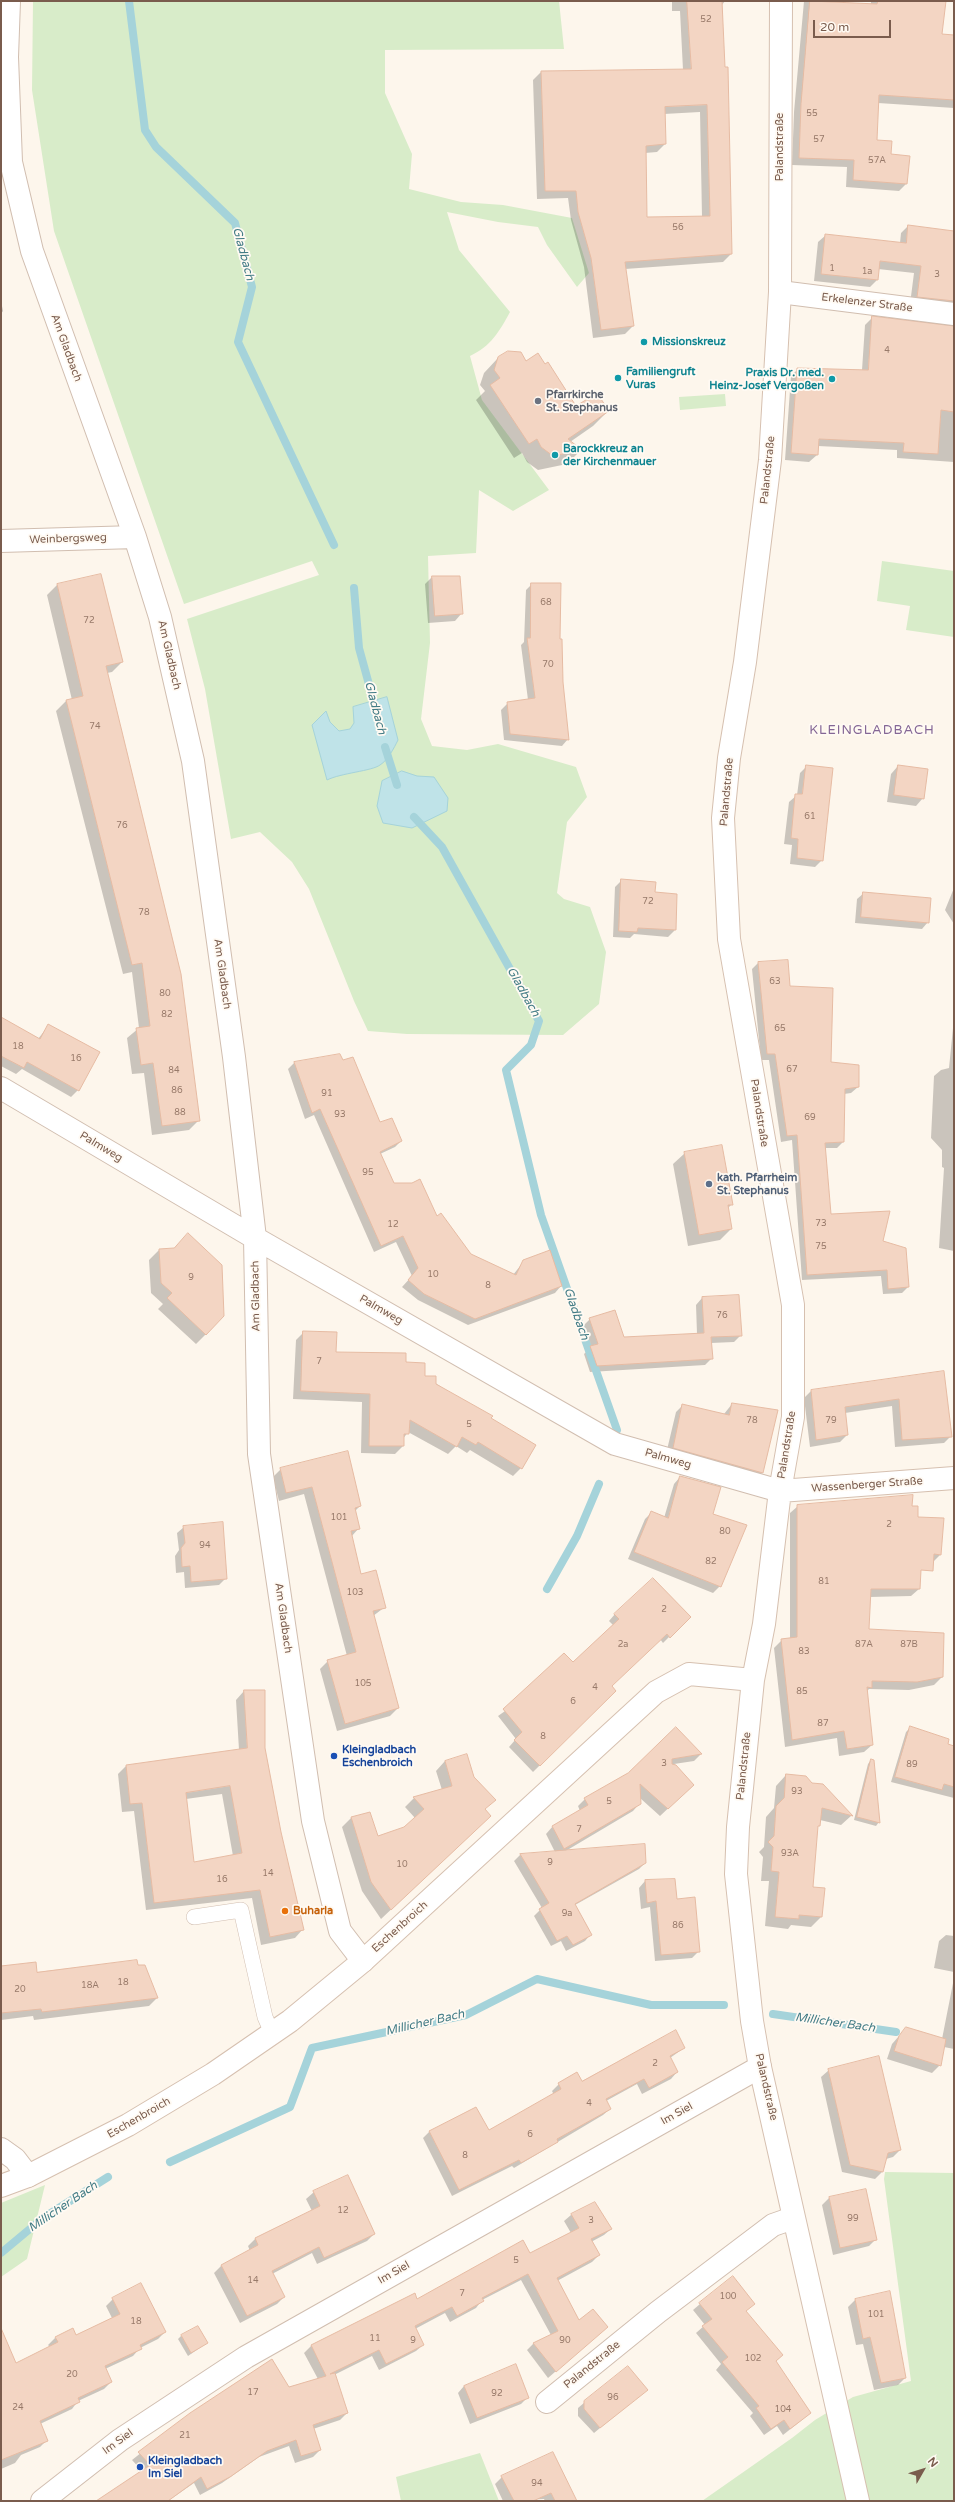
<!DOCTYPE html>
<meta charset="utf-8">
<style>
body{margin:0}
#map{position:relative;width:955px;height:2502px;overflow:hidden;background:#fdf6ec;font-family:"Varela Round",sans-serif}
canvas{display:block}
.frame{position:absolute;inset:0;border:2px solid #7a5c4d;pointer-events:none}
.north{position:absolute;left:903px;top:2450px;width:40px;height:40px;-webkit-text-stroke:3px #fffaf3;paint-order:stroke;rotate:51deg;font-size:11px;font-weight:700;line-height:16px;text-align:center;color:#7a5c4d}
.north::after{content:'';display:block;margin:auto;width:14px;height:18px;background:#7a5c4d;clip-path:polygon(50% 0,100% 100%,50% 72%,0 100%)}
.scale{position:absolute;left:813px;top:20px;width:78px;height:18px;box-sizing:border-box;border:2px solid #7a5c4d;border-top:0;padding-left:5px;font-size:12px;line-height:14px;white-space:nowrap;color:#7a5c4d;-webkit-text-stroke:3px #fffaf3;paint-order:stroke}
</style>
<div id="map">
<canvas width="955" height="2502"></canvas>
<div class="frame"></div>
<div class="north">N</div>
<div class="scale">20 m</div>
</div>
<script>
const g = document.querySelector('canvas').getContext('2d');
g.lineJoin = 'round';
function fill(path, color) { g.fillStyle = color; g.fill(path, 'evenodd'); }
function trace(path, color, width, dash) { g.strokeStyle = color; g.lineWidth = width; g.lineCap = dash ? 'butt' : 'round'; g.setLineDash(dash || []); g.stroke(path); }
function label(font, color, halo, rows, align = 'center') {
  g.font = font + ' "Varela Round",sans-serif'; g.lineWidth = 3.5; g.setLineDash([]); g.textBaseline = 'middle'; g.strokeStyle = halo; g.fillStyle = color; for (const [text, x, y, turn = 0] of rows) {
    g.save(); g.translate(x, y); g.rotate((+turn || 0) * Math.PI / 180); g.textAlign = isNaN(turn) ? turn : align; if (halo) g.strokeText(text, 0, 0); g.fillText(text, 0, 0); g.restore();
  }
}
fill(new Path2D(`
 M33,1H559L564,49L385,50V93L412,154L409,189L461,202L503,205L572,218L589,273L577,287L547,245L538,227L498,222L447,212L459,250L510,312C499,332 491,346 470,356L482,400L549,490L513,511L479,490L476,553L428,556L430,643L421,719L432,746L467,750L498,744L576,767L587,797L567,822L557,893L564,899L590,907L606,952L599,1004L563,1035L407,1034L368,1031L354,1001L309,889L292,862L260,832L231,839L205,689L187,619L319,575L312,561L184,604L54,231L32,90Z
 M725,394L726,406L680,410L679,397Z
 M882,561L954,571V637L906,630L910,606L877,601Z
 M885,2172L954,2173V2501H702L792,2438L815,2420L853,2397L911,2381L884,2179Z
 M45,2185L27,2259L1,2277V2203Z
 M480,2453L499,2501H401L396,2477Z`), '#d8ecc9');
const water = new Path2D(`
 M387,697L398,740C394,748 388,760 380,765C372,771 341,773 327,780L312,725L326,711L330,722L339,731L350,729L354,723L353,707Z
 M402,771L417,776L434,777L448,798L447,811L412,828L383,823L377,806L382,781Z`);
fill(water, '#bfe3e8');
trace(water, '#a5d3da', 1);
fill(new Path2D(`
 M672,1H725L722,5L731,254L723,262L625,269L633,326L625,334L593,338L584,267L571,220L568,198L537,199L533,80L541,72L683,70L680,11H672ZM700,112L702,217L646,218L645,153L657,152L665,144L664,114Z
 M804,1L871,5V1H944L941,35L954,36V108L878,103L876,141L890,155L906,184L899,191L846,187L847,167L792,165L794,112Z
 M908,226L954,232V313L910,304L914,273L878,269L877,280L870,287L814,281L818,242L826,235L900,243L901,233Z
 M1,301L3,311L1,314Z
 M873,317L954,327V462L897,458V450L818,446L817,455L809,462L785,460L791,376L798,369L862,370L865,325Z
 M498,358L526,362L576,408L608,411L593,426L570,442L581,450L567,464L538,470L527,462L522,453L514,458L476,400L485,391L480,385L484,373Z
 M101,575L122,662L112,672L107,673L199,1120L189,1130L152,1135L144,1073L132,1074L127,1038L139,1028L132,972L123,974L56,711L66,701L72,700L47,595L57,585Z
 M432,577L462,613L455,621L428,623L425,584Z
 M532,584L559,640L568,739L562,746L504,740L501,710L508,703L528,700L521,645L524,642L526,590Z
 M807,766L822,860L815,867L790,864L792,845L784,844L789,802L797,795L800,773Z
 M898,766L923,798L916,806L887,802L891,774Z
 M622,880L654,893L675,930L668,937L634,934L630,938L613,937L615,887Z
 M954,888V924L945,910Z
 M864,893L928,922L922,929L855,923L857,899Z
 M758,963L789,987L830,1063L858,1087L851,1093L844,1094L843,1142L837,1148H825L830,1215L882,1241L908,1287L902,1293L883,1294L881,1276L802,1280L792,1140L781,1142L769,1060H761L752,969Z
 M954,1018V1251L939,1248L944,1168L942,1167V1150L931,1138L934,1076L941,1070L949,1068Z
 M49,1025L78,1090L71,1097L22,1069L16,1074L1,1066V1027L38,1039Z
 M294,1063L401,1141L395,1147L380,1154L393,1184L437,1218L470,1255L513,1275L524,1261L561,1286L555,1293L468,1325L418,1300L402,1287L412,1276L396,1242L374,1252L314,1115L305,1119L288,1069Z
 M685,1153L732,1204L727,1209L731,1229L720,1240L688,1246L673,1164Z
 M159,1250L206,1334L196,1344L158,1309L163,1304L151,1293L149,1260Z
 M702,1298L741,1335L734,1342L711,1343L712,1358L705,1365L590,1372L584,1354L590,1348L583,1326L590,1319L624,1338L697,1334L696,1305Z
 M304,1332L335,1353L405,1363L490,1419L521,1468L513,1476L470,1450L467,1453L456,1446L448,1454L408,1432L403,1439V1446L395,1454L361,1453L362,1402L293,1399L296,1340Z
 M943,1372L951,1436L944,1443L895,1447L892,1406L845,1413L847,1435L840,1442L810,1447L804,1398L811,1391Z
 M732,1404L762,1473L755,1480L666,1454L676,1412L683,1405L724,1414Z
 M281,1469L360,1506L355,1511L359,1528L351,1537L360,1575L385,1607L373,1616L398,1708L390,1716L337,1731L320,1669L328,1661L347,1656L304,1494L279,1501L273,1477Z
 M680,1477L712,1515L720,1586L713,1593L628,1559L645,1519L652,1512L664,1518L674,1484Z
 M798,1506L911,1507L941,1554L933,1562L920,1560L919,1589L911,1596L870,1597L868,1630L942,1677L934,1685L909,1690L869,1689L867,1691L872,1745L864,1752L839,1756L837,1738L785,1747L774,1648L782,1640L790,1639V1513Z
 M184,1527L226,1578L219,1585L185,1588L184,1572L176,1573L175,1556L179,1550L177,1533Z
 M615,1614L689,1617L663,1643L660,1639L611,1686L615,1691L533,1772L509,1747L516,1739L498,1716L573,1663L613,1625L609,1621Z
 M244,1691H264V1748L280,1832L303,1929L295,1938L261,1945L252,1898L146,1910L134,1811L122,1812L118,1774L126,1766L239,1750L236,1700ZM222,1794L233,1856L193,1863L186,1799Z
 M911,1727L954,1747V1798L891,1782L906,1732Z
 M675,1728L701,1754L694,1761L674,1764L693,1785L660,1816L640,1798V1803L633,1811L564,1852L645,1863L639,1869L575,1905L591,1934L585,1941L566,1951L561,1941L551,1946L534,1916L542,1908L514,1861L520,1855L555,1852L546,1834L553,1826L580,1811L578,1806L585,1799L628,1774Z
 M871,1760L879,1822L876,1826L854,1820L868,1764Z
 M445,1761L484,1810L481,1825L381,1919L362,1891L342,1827L351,1818L378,1837L405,1828L415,1818L405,1807L414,1798L442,1790L436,1771Z
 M786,1775L812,1784L823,1785L851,1816L841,1825L820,1820L816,1829L812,1888L821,1917L811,1927L791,1925L788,1929L765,1926L769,1881H761L763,1857L759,1852L764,1847L766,1817L774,1808L776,1786Z
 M645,1881L676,1900L699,1951L692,1958L655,1961L650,1907L641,1909L639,1888Z
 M946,1935L954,1936V1972L934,1968L939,1941Z
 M144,1966L157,1998L149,2006L34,2020L33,2016L1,2020V1967L36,1973Z
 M954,1978V2049L944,2047L940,2065L932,2073L887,2059L892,2044L906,2028L942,2039Z
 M684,2048L670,2058L677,2072L671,2079L642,2094L637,2084L606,2101L610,2109L603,2115L514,2168L512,2166L452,2196L423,2138L429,2132L476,2109L488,2131L554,2095L552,2091L559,2084L577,2074L582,2082Z
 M829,2070L900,2150L893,2157L886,2159L882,2172L875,2179L842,2172L821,2077Z
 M866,2191L876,2239L869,2246L833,2255L822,2205L829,2198Z
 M314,2192L374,2234L367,2241L317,2264L312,2253L272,2274L284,2297L277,2304L240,2323L214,2273L221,2266L250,2251L248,2246L255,2239L312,2211L306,2199Z
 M595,2203L611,2229L604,2235L591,2242L599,2255L592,2262L557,2281L579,2322L607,2327L548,2378L527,2350L533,2344L551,2335L521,2280L482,2300L476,2308L450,2322L445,2313L415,2329L423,2345L416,2351L379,2370L372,2356L334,2375L347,2413L340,2420L313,2429L320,2450L313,2457L295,2463L289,2446L259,2457L222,2483L200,2495L194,2483L168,2501H97L142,2471L132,2460L190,2414L318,2379L304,2353L311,2346L414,2295L417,2300L529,2254L571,2233L564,2221L571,2215Z
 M113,2299L165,2332L158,2339L140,2348L133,2356L105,2369L111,2382L104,2389L78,2401L72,2409L40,2424L47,2440L40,2447L21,2455L15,2463L1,2469V2365L15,2364L50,2347L48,2345L55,2338L72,2330L76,2336L112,2318L106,2306Z
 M855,2300L905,2378L898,2385L874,2390L863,2344L856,2345L848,2307Z
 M700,2304L782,2355L775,2362L810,2413L803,2419L783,2435L777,2426L764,2435L750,2416L753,2413L716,2370L721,2364L696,2333L705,2325L693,2310Z
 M181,2336L207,2343L188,2356L178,2339Z
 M516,2366L528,2397L521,2404L470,2424L458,2393L464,2386Z
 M646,2390L594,2433L578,2416V2408L585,2402Z
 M502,2477L576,2501H545L544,2499L503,2501L495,2484Z`), '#0003');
trace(new Path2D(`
 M129,1L145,130L156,147L235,223L252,287L238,342L334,545
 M354,588L359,648L376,710
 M385,747L397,785
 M414,817L442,847L539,1021L531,1045L506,1070L541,1215L617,1430
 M547,1589L577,1536L599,1484
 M773,2014L896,2032
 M170,2162L290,2107L312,2048L466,2015L537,1979L651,2005H724
 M1,2253L43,2218L108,2177`), '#a5d3da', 8);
const building = new Path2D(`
 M687,1H722L725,67H728L732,254L625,262L634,326L601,330L591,258L578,212L576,191H545L541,71L691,69ZM707,105L710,216L647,217L646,146L666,144L665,107Z
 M810,1L877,4L878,1H946L942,34L954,35V100L879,95L877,140L892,141L891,154L910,156L907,184L853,180L854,160L799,158L801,104Z
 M908,225L954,231V301L917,297L921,266L880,261L878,280L821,274L825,234L906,243Z
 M872,316L954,326V412L941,410L938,454L903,452L904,443L819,439L818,455L791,453L797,368L868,370Z
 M508,351L521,352L526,361L538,353L545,364L548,362L576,406L597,393L609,411L568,439L582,450L553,456L541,447L537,439L529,444L490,385L500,378L494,370L498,357Z
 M101,574L123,662L106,666L181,974L200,1121L162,1126L153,1063L141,1065L136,1028L150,1026L142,963L132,965L66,700L83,696L57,584Z
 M432,576H460L463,614L435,616Z
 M531,583H561L560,639H562L563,682L569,740L510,734L507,702L535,698L527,638H530Z
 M806,765L833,768L823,861L797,858L798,839L791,838L795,794H802Z
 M898,765L928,769L924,799L894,795Z
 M621,879L656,882L655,892L677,894L676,930L638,928L637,932L619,931Z
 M863,892L931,898L929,923L861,917Z
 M788,960L790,986L833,988L831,1062L859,1065V1087L845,1089L844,1142L825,1143L831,1214L890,1211L883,1241L906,1248L909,1287L888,1289L887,1270L807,1275L797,1135L787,1136L775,1054H767L758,962Z
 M1,1017L40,1039L48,1024L100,1052L79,1091L27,1062L24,1068L1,1056Z
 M340,1054L343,1060L353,1057L380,1122L392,1118L402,1141L380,1152L394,1183H412L420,1179L437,1216L441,1213L471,1254L516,1275L523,1260L550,1250L562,1286L475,1319L424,1294L408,1280L418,1268L403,1236L381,1246L320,1109L312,1113L294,1062Z
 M722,1145L733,1205H728L732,1229L699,1235L684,1152Z
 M188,1233L222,1265L224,1316L206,1335L167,1298L172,1293L161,1283L159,1249L174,1248Z
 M739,1295L742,1336L711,1337L713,1359L597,1366L590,1346L598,1344L589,1318L615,1310L624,1337L704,1333L702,1297Z
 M303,1331L337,1332L336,1352L406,1353V1362L425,1363V1376H436V1384L493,1416L491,1418L536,1445L522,1469L478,1442L476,1445L462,1437L457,1447L410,1420L409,1434H404V1446H369L370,1394L301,1391Z
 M944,1371L952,1437L902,1440L899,1399L845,1407L848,1435L816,1440L811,1390Z
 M732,1403L778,1410L763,1473L673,1448L682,1404L729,1415Z
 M348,1451L361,1506L355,1508L360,1529L351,1531L361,1574L376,1570L386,1608L373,1611L399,1708L345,1724L327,1660L356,1652L312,1487L286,1493L280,1468Z
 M680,1476L721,1487L713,1514L747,1525L721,1587L634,1552L651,1511L668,1518Z
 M913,1495L912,1506H918V1517L944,1518L941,1555L934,1554L933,1571L921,1570L920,1589H871L869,1629L944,1633L943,1677L917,1682L872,1681V1688L867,1687L873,1745L847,1749L844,1731L792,1740L781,1639L797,1637V1505Z
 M223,1522L227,1579L191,1582L190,1566L182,1567L181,1548L185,1543L183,1526Z
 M653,1578L691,1617L670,1638L667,1634L612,1686L616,1691L540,1766L514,1740L522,1732L503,1709L564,1653L573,1662L619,1619L614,1614Z
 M244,1690H265V1748L281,1832L304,1930L270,1937L260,1890L154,1903L142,1803L130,1804L126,1765L247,1748ZM230,1786L242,1853L194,1862L186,1793Z
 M910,1726L949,1739L948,1744L954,1746V1787L944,1784L942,1790L895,1777Z
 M676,1727L702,1754L672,1759V1764L676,1765L694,1785L668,1809L640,1784L641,1804L564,1849L552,1826L588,1805L584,1798L628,1773Z
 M467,1754L474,1777L496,1800L485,1809L491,1816L391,1910L371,1882L351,1817L370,1812L378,1836L404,1827L424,1809L413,1797L452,1786L445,1761Z
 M871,1759L874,1760L880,1823L857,1817Z
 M786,1774L806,1776L812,1783L823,1784L853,1816L822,1808L820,1826H818L813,1887L825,1888L822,1917L799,1915V1919L775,1917L779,1872L771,1871L773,1847L768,1842L774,1836L776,1806L784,1798Z
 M645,1844L646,1863L575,1904L592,1935L573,1945L567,1936L557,1941L539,1909L549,1903L520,1854Z
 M675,1879L677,1899L695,1897L700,1952L661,1955L656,1901L647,1903L645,1880Z
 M137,1960L138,1965H145L158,1998L42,2012L41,2009L1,2013V1966L36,1962L37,1972Z
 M906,2027L946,2039L941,2066L894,2051L899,2036Z
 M676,2030L685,2048L670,2056L678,2072L649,2088L644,2079L606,2099L611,2109L557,2139L558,2142L521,2163L519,2160L459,2190L429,2131L476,2107L489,2130L561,2089L558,2083L577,2072L582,2081Z
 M879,2056L901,2150L888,2153L883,2172L850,2165L828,2069Z
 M348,2175L375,2234L324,2258L319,2247L272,2271L285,2297L247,2316L221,2265L258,2245L255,2238L320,2206L313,2191Z
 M866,2189L877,2240L840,2248L829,2197Z
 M595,2202L612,2229L591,2239L600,2255L557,2278L579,2320L593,2309L608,2327L556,2372L533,2343L558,2331L528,2274L482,2298L484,2301L457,2316L452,2307L415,2326L424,2345L386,2364L379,2350L330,2374L335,2373L348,2413L313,2425L321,2450L301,2456L296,2440L267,2451L230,2477L207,2489L201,2477L168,2501H96L150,2465L138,2452L190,2413L272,2359L289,2387L326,2376L311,2345L415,2293L417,2299L523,2240L530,2253L579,2228L571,2214Z
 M733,2276L755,2304L746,2311L783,2355L776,2361L811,2413L790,2429L784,2420L771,2429L756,2408L759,2406L722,2362L728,2357L702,2326L712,2319L699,2303Z
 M141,2283L166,2332L140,2345L142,2349L105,2366L112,2382L78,2398L80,2402L40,2421L48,2441L1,2460V2328L16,2363L58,2342L55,2337L73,2328L76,2335L120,2314L112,2298Z
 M890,2291L906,2378L881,2383L870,2337L863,2339L855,2299Z
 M198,2326L208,2343L191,2353L181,2335Z
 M516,2364L529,2398L477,2418L464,2386Z
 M628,2366L648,2390L600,2428L584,2409V2401Z
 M553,2452L577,2501H555L551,2493L533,2501H514L501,2476Z`);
fill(building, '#f3d5c3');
trace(building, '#e6bba3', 1);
const lane = new Path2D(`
 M194,1917L241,1910L265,2017L272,2033`);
const street = new Path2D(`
 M9,1L7,57L11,162L32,251L135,537L160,617L193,761L234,1057L255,1238L259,1454L313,1821L340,1931L363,1961
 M780,292L954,314
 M1,541L135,537
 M1,1088L255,1238L615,1444L780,1491
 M1,2149L15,2159L28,2176
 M547,2402L658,2312L773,2225L793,2218
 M42,2501L120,2440L246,2357L760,2067`);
const secondary = new Path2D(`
 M781,1L780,292L770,460L745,662L729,758L723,818L729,939L793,1305V1417L780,1491L764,1624L753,1680L738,1827L736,1874L752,2021L760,2067L858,2501
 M780,1491L954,1478
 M1,2186L28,2176L128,2125L213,2074L290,2021L363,1961L656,1692L689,1674L753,1680`);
trace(lane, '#d1beb0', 16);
trace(street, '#d1beb0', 24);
trace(secondary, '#d6c0b0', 24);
trace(lane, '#fff', 15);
trace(street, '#fff', 22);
trace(secondary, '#fff', 22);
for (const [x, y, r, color] of [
 [644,342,4,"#0f9aa8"],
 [618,378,4,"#0f9aa8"],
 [832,379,4,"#0f9aa8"],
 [538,401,4,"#6b7280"],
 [555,455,4,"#0f9aa8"],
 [709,1184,4,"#5c6f8a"],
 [334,1756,4,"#1a4fb4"],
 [285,1911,4,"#e8710a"],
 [140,2467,4,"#1a4fb4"]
]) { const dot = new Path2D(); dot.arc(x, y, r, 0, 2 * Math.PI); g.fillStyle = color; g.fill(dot); trace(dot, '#fffaf3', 1.5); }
label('9px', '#987a6a', null, [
 ["52",706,20],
 ["55",812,114],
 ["57",819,140],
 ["57A",877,161],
 ["56",678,228],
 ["1",832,269],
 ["1a",867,272],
 ["3",937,275],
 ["4",887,351],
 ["68",546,603],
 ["72",89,621],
 ["70",548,665],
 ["74",95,727],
 ["61",810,817],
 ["76",122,826],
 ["72",648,902],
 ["78",144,913],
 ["63",775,982],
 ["80",165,994],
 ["82",167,1015],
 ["65",780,1029],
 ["18",18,1047],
 ["16",76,1059],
 ["67",792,1070],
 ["84",174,1071],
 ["86",177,1091],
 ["91",327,1094],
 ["88",180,1113],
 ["93",340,1115],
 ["69",810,1118],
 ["95",368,1173],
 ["73",821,1224],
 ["12",393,1225],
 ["75",821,1247],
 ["10",433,1275],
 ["9",191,1278],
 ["8",488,1286],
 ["76",722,1316],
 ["7",319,1362],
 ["78",752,1421],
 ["79",831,1421],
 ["5",469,1425],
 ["101",339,1518],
 ["2",889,1525],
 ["80",725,1532],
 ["94",205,1546],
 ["82",711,1562],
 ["81",824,1582],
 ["103",355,1593],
 ["2",664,1610],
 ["2a",623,1645],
 ["87A",864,1645],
 ["87B",909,1645],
 ["83",804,1652],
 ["105",363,1684],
 ["4",595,1688],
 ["85",802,1692],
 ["6",573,1702],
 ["87",823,1724],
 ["8",543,1737],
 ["3",664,1764],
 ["89",912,1765],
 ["93",797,1792],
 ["5",609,1802],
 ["7",579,1830],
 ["93A",790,1854],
 ["9",550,1863],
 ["10",402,1865],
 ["14",268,1874],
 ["16",222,1880],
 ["9a",567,1914],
 ["86",678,1926],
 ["18",123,1983],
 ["18A",90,1986],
 ["20",20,1990],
 ["2",655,2064],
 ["4",589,2104],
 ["6",530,2135],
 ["8",465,2156],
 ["12",343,2211],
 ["99",853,2219],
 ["3",591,2221],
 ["5",516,2261],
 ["14",253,2281],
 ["7",462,2294],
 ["100",728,2297],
 ["101",876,2315],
 ["18",136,2322],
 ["11",375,2339],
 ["9",413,2341],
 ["90",565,2341],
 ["102",753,2359],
 ["20",72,2375],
 ["17",253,2393],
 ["92",497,2394],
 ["96",613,2398],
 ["24",18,2408],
 ["104",783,2410],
 ["21",185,2436],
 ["94",537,2484]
]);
label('11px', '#7a5c4d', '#fffaf3', [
 ["Palandstraße",780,147,-90],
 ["Erkelenzer Straße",867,303,7],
 ["Am Gladbach",66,348,70],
 ["Palandstraße",768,470,-84],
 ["Weinbergsweg",68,539,-2],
 ["Am Gladbach",169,655,77],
 ["Palandstraße",727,792,-85],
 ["Am Gladbach",222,974,82],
 ["Palandstraße",759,1113,81],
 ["Palmweg",101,1147,31],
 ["Am Gladbach",256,1296,-91],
 ["Palmweg",381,1310,30],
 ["Palandstraße",787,1445,-81],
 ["Palmweg",668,1459,16],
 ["Wassenberger Straße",867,1485,-4],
 ["Am Gladbach",283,1618,82],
 ["Palandstraße",744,1766,-84],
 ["Eschenbroich",400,1927,-42],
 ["Palandstraße",766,2087,77],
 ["Im Siel",677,2114,-29],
 ["Eschenbroich",139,2118,-30],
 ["Im Siel",394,2273,-30],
 ["Palandstraße",592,2365,-39],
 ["Im Siel",118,2442,-36]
]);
label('bold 11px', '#0d838f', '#fffaf3', [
 ["Missionskreuz",652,342],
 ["Familiengruft",626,372],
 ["Vuras",626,385],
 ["Praxis Dr. med.",824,373,"right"],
 ["Heinz-Josef Vergoßen",824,386,"right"],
 ["Barockkreuz an",563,449],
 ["der Kirchenmauer",563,462]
], 'left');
label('bold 11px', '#5b616d', '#fffaf3', [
 ["Pfarrkirche",546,395],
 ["St. Stephanus",546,408]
], 'left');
label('bold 11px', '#4e5e75', '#fffaf3', [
 ["kath. Pfarrheim",717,1178],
 ["St. Stephanus",717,1191]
], 'left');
label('bold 11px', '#164399', '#fffaf3', [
 ["Kleingladbach",342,1750],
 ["Eschenbroich",342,1763],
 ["Kleingladbach",148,2461],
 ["Im Siel",148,2474]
], 'left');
label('bold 11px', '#c56008', '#fffaf3', [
 ["Buharla",293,1911]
], 'left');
label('italic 12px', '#437c86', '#fffaf3', [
 ["Gladbach",243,254,75],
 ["Gladbach",375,708,75],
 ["Gladbach",523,992,61],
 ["Gladbach",576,1314,71],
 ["Millicher Bach",425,2023,-13],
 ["Millicher Bach",835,2023,8],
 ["Millicher Bach",63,2207,-34]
]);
g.letterSpacing = '1px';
label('13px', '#846695', '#fffaf3', [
 ["KLEINGLADBACH",872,731]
]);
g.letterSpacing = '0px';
</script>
